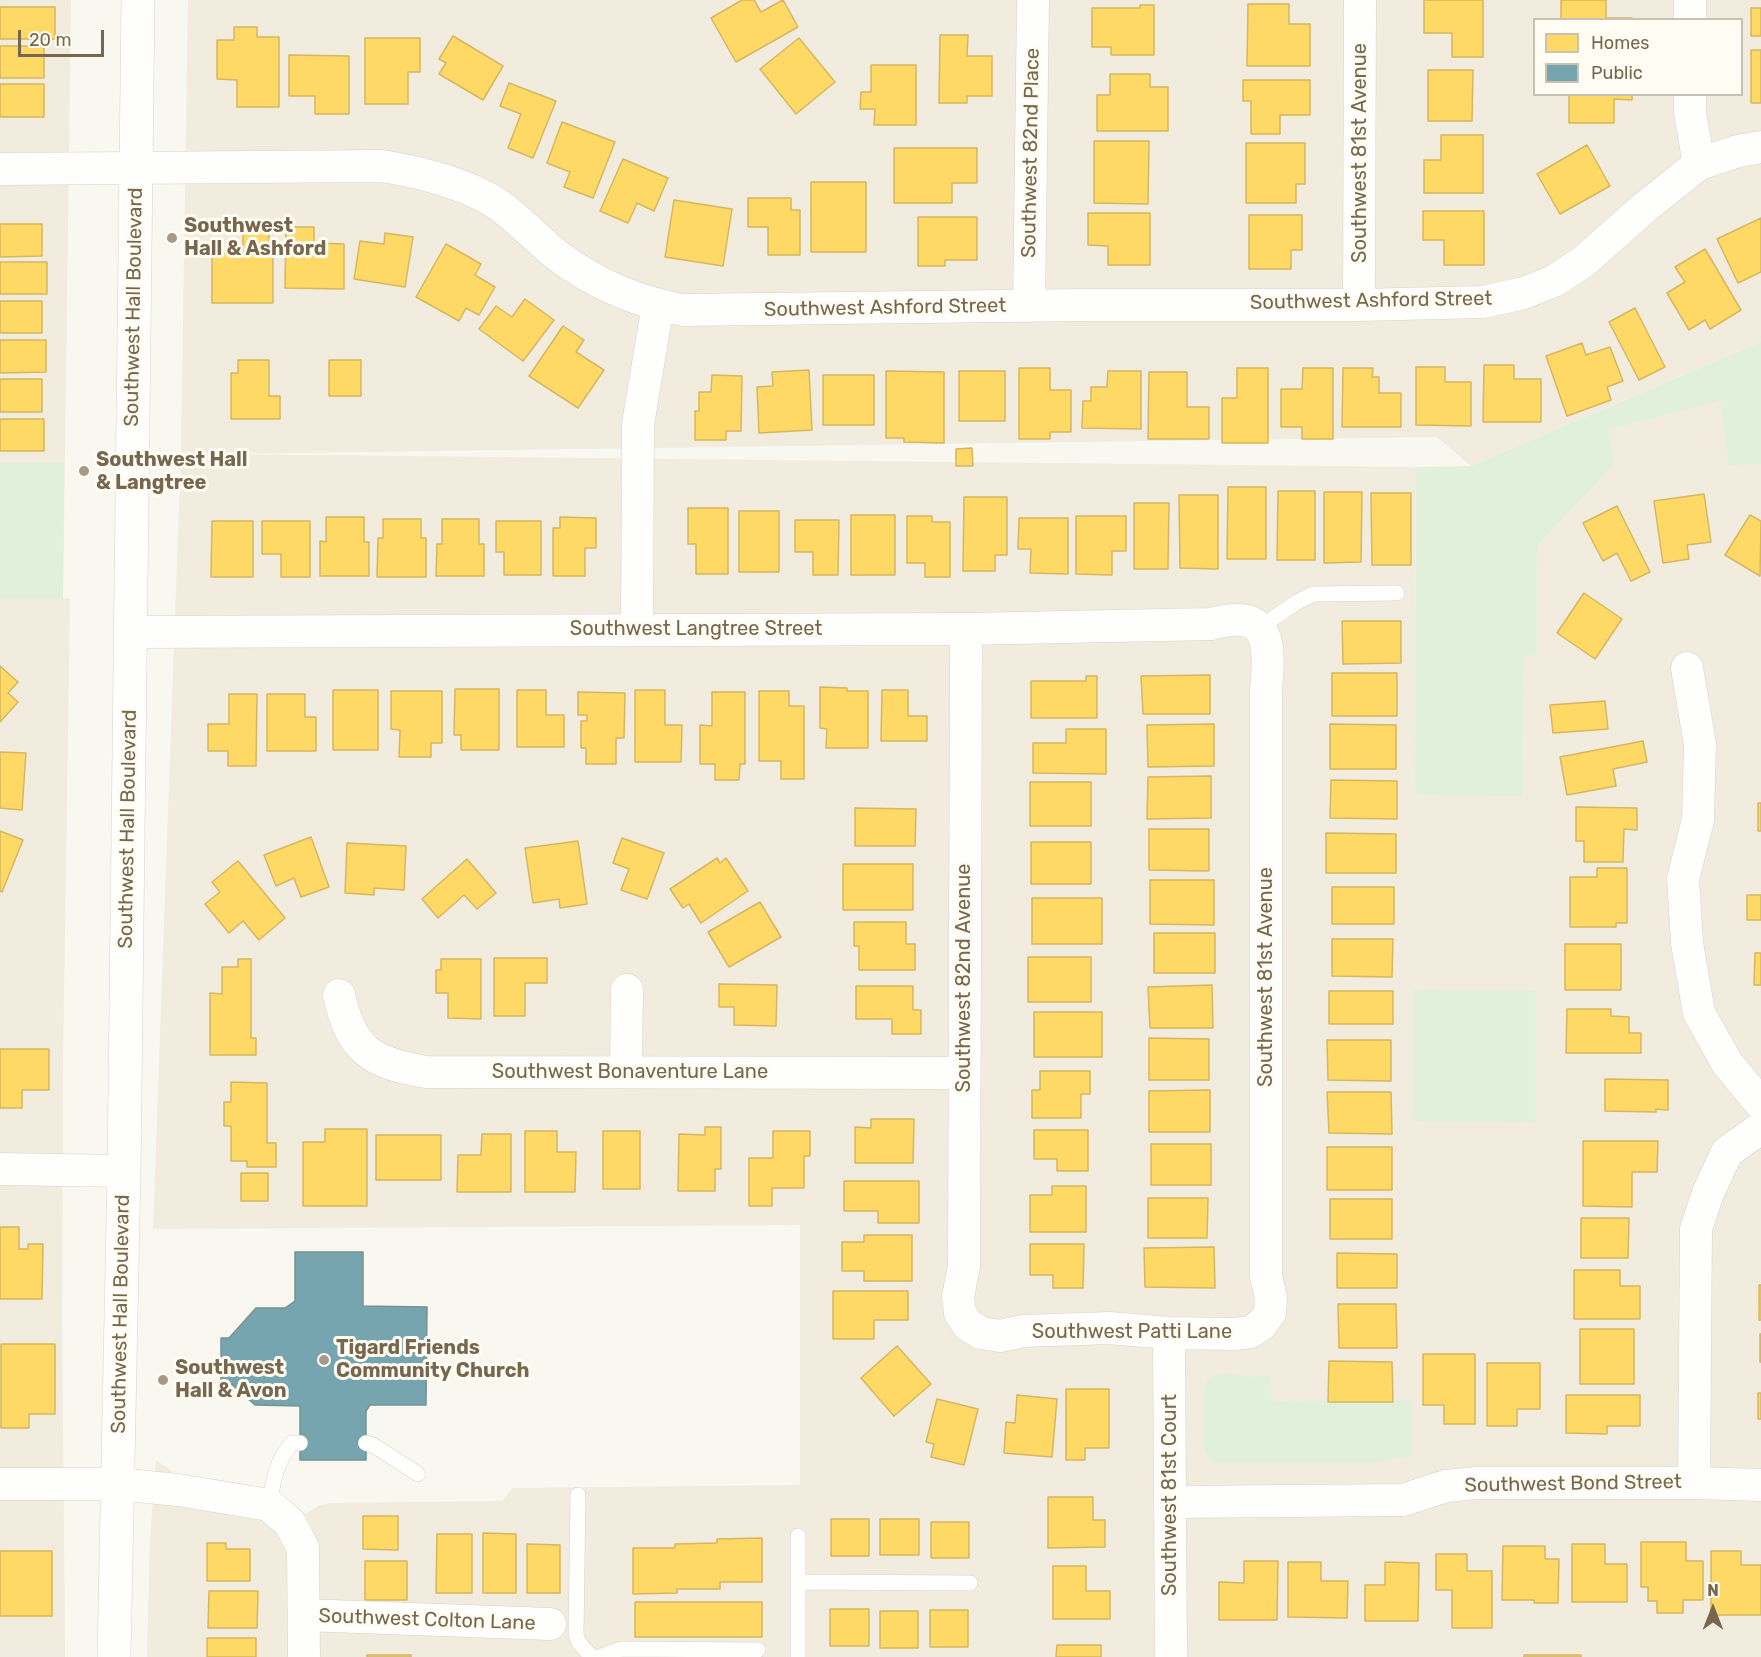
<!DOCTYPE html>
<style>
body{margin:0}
#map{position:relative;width:1761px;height:1657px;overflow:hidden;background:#f8f7f0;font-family:Rubik,sans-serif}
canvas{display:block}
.legend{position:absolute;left:1533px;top:18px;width:210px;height:78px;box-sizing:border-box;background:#fffdf3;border:2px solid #c9c1b1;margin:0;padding:8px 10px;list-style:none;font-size:18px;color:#78674f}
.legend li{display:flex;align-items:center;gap:12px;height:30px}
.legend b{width:30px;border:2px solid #c9c1b1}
.north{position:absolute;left:1683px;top:1579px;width:60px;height:60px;-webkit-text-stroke:4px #fffdf3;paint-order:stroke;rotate:0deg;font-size:16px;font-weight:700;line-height:24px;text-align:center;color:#78674f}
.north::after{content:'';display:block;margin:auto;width:21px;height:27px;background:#78674f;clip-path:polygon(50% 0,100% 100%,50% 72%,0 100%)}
.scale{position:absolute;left:18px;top:30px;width:86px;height:27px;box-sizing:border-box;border:3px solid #78674f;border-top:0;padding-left:8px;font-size:18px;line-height:21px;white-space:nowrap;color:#78674f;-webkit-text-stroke:4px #fffdf3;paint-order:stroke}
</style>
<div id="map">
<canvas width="1761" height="1657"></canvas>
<ul class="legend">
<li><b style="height:16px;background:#ffd966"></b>Homes</li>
<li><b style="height:16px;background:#76a5af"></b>Public</li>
</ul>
<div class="north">N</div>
<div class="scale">20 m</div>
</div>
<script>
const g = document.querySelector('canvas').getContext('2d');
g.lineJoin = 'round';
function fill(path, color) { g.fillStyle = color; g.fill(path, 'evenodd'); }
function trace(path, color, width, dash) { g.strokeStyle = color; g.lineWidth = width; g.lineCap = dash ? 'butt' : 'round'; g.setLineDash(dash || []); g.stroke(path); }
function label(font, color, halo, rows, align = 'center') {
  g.font = font + ' Rubik,sans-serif'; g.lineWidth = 6; g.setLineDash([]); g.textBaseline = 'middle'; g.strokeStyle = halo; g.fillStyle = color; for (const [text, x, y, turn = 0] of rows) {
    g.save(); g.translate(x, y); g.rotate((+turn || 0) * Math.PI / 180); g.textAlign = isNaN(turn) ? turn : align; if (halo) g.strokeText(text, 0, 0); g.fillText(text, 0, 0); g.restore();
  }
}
fill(new Path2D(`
 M0,0H71L63,598L70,599L63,1059L62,1320L65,1646H0Z
 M188,0H1761V342L1471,466L1437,437L217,454L1416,467L1415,794L1523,795L1524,655H1537L1538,545L1614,465L1609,430L1720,399L1728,464H1761V1657H147L150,1541L156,1460L174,1473L244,1484L285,1497L305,1514L318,1506L329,1503L502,1501L513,1488L800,1485V1225L153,1229L181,454ZM1534,20H1742V94H1534Z`), '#f1ecde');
fill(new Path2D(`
 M0,1646H65V1657H0Z`), '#f2ebdf');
fill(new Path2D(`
 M1761,342V464L1728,465L1720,400L1609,430L1614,465L1538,545L1537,655L1524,656L1523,796L1415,795L1416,467L1471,466Z
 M0,463H64L63,599H0Z
 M1414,990L1535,991V1122L1413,1121Z
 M1217,1373L1252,1377L1270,1375L1271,1401L1411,1400V1456L1371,1463H1216L1208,1456L1204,1446V1391L1206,1382Z`), '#e1f0db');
const homes = new Path2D(`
 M742,0H754L761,12L783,0L798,27L736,62L711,18Z
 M1424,0H1483V57H1452V33H1424Z
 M1561,0H1606V18H1632V20H1561Z
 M1248,4H1289V24H1310V66H1247Z
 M1140,5H1154V55H1111V47H1092V8H1140Z
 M0,7H55V39H0Z
 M1751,8H1761V36H1751Z
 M234,27H257V37H279V107H237V80L217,79V40H234Z
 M940,35H968L967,56H992V96H967V103H939Z
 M453,36L503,66L483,100L439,74L446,63L439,59Z
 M365,38H420V72H408V104H365Z
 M799,38L835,82L796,114L760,69Z
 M0,46H44V78H0Z
 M1751,50H1761V103H1751Z
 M289,55L349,56V114H315V96H289Z
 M871,65H916V125H874L875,109H860L861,92H871Z
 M1428,70H1473L1472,121H1428Z
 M1110,74H1150V87H1168V131H1097V95H1110Z
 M1243,80H1310V115H1280V134H1251V101H1243Z
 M509,83L556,101L533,158L508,148L521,114L500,106Z
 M0,84H44V117H0Z
 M1569,94H1632V100L1614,99V123H1569Z
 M562,122L615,142L593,198L564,187L570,172L547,163Z
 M1441,135H1483V193H1424V160H1441Z
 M1094,141H1149L1148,204L1094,203Z
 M1246,143H1305V184H1296V203H1246Z
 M1587,145L1610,186L1560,214L1537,174Z
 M894,148H977V183H952V203H894Z
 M623,159L668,178L654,211L637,203L628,223L600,211Z
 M811,182H866V252H811Z
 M748,198H791V210H800V255H768V227H748Z
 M674,200L732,209L723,266L665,257Z
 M1423,211H1484V265H1444V240H1423Z
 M1088,213H1150V265H1108V246L1088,245Z
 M1249,215H1302V250H1291V269H1249Z
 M918,217H977V260H945V266H918Z
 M1761,218V272L1738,283L1717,239Z
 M0,224H42V256L0,257Z
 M286,227H314V243L344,244V289L285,288Z
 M243,230H269V253H273V303H212V253H243Z
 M385,233L413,237L405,287L354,279L360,241L384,244Z
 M446,244L481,264L475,275L495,287L479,315L466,308L459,321L416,297Z
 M1705,249L1741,310L1710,329L1705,320L1689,330L1667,293L1685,282L1675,267Z
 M0,262H47V294H0Z
 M525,299L554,320L523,361L479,329L496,306L512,317Z
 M0,301H42V333H0Z
 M1635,308L1665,367L1639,380L1609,322Z
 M563,326L584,340L576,352L604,370L578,408L529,376Z
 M0,340H46V372L0,373Z
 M1582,343L1586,355L1610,347L1623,381L1607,387L1611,400L1567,416L1546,356Z
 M238,360H269V396H280V419H231V373H238Z
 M329,360H361V396H329Z
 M1484,365H1514V379H1541V422H1483Z
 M1416,367H1445V382H1471V426L1416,425Z
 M1019,368H1050V390H1071V432H1050V439H1019Z
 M1237,368H1268V443H1222V398H1237Z
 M1303,368H1333V439H1302V427H1281V389H1302Z
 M1343,368H1373L1372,377H1379V393H1401V427H1342Z
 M809,370L812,430L759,433L757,387L773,386L772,372Z
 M886,371L944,372V443L904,442V438H886Z
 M959,371H1005V421H959Z
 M1108,371H1141V429L1082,428L1083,401H1091V387H1107Z
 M1149,372H1187V407H1209V439H1148Z
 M712,375L742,376L741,431H726V440H695V411H699V392H711Z
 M823,375H874V425H823Z
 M0,379H42V412H0Z
 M0,419H44V451H0Z
 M972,448L973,466H956V449Z
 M1228,487H1266V559H1227Z
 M1278,491H1315V560H1277Z
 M1324,492H1362L1361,562L1324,563Z
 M1371,493H1411V565H1372Z
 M1704,494L1711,542L1687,545L1689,559L1663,563L1654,501Z
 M1179,495H1218V569L1180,568Z
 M964,497H1007V555H995V571H963Z
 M1134,503H1169L1168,569H1134Z
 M1617,506L1650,572L1631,581L1617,553L1603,561L1583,523Z
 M688,508H728V574H696V544H688Z
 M739,511H779V572H739Z
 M851,515H895V575H851Z
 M1750,515L1761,521L1760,576L1725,555Z
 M907,516H932V522H950V577H925V563H907Z
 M1076,516H1126V551H1112V575L1076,574Z
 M326,517H364V542H369V576H320V541L326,542Z
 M560,517L596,518V548H585V576H553V528H560Z
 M1019,518H1068V574L1030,573L1031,549H1018Z
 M383,519H421V538H426V577H377L378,538H383Z
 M442,519H479V544H484V576H436L437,544H442Z
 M795,520H839L838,575H813V552H795Z
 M212,521H253V577H211Z
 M262,521H310V577H281V554H262Z
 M496,521H541V575H504V552H496Z
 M1584,593L1622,619L1595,659L1557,633Z
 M1342,621H1401V663L1343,664Z
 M0,666L18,682L8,693L18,702L0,722Z
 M1332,673H1397V716H1332Z
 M1210,675V714H1143L1141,676Z
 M1086,676H1097V718H1031V681H1086Z
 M820,687L847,688V691H868V748H826L827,729L820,728Z
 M455,689H499V750H461V735H454Z
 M333,690H378V750H333Z
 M517,690H546V715H564V747H517Z
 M635,690H665V725H682L681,762H635Z
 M882,690H908V716H927V741H881Z
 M391,691H442V743H431V757H399L400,730L391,729Z
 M759,691H789V706H804V779H781V761H759Z
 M578,692L625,693L624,738H616V764H586V748H581V721H587V715H578Z
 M712,692H745V764H740L739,780H715V764H700V725L712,726Z
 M229,694H257L256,766H228V751H208V724H229Z
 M267,694H305V717H316V751H267Z
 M1605,701L1608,729L1553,733L1550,705Z
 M1214,724V766L1148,767L1147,725Z
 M1330,724L1396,725V769H1330Z
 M1066,729H1106V774L1033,773V743H1066Z
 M1643,741L1647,762L1613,769L1616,786L1567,795L1560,757Z
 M0,752L26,753L22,810L0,808Z
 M1211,776V818L1147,819L1148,777Z
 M1331,780L1397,781V819L1330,818Z
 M1030,782H1091V826H1030Z
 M1758,803H1761V831H1758Z
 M1576,807L1637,808V830L1624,829L1623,862H1584V841H1576Z
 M855,808L916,809L915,846H855Z
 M1149,829H1209V871L1149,870Z
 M0,831L23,840L2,892L0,891Z
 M1326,833L1396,834V873H1326Z
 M311,837L329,887L301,897L294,878L276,886L264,855Z
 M622,838L664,853L647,899L621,890L629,869L613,863Z
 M578,841L587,904L560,908L559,899L533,903L525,848Z
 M1031,842H1091V884H1031Z
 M347,843L406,846L404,890L374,888V895L345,893Z
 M717,858L720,863L726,858L748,891L701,923L689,904L683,908L670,889Z
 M467,859L496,893L477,909L464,895L438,918L422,899Z
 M238,861L285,918L259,940L243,921L229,933L205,904L220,892L212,882Z
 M843,864H913V910H843Z
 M1597,868H1627V923H1616V927H1570V877H1597Z
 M1150,880H1214V925L1150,924Z
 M1332,887H1394V924H1332Z
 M1747,895H1761V920H1747Z
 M1032,898H1102V944H1032Z
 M760,902L781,937L729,967L708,932Z
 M854,922H906V944H915V970H859V946H854Z
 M1154,933H1215V973H1154Z
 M1332,939H1393L1392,977L1332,976Z
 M1565,944H1621V990H1565Z
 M1755,953H1761V985H1754Z
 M1028,957H1091V1002H1028Z
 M494,958H547V983H525V1016H494Z
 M238,959H251V1038H256V1055H210V993L222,994V967H238Z
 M441,959H481V1019L448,1018V993H436V970H441Z
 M719,984L777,985L776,1026L734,1025V1007H719Z
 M1212,985L1213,1028H1150L1148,987Z
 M856,986H913V1010H921V1034H892V1019H856Z
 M1329,991H1393V1024H1329Z
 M1567,1009H1611V1016L1629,1017V1033H1641V1053H1566Z
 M1034,1012H1102V1057H1034Z
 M1149,1038L1209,1039V1080H1149Z
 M1327,1040H1391V1081L1328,1080Z
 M0,1049H49V1090H22V1108H0Z
 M1040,1071H1090V1094H1081V1118H1032V1090H1040Z
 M1605,1079L1668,1080V1110L1656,1109V1112L1605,1111Z
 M231,1082L267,1083V1143H276V1167H247V1161H231V1126H224V1102H231Z
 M1210,1090V1132H1149V1091Z
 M1327,1092H1391L1392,1134L1329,1133Z
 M871,1119H914L913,1163H855V1127L871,1128Z
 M705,1127H721V1169H715V1191H678L679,1134L705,1135Z
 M325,1129H367V1206H303V1142H325Z
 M1034,1130H1088V1171H1057V1159H1034Z
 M525,1131H557V1152H576L575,1192H525Z
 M603,1131H640V1189H603Z
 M773,1131H810V1156H804V1188H772V1206H749V1158H773Z
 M482,1134H511V1192H457L458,1155H481Z
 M376,1135H441V1180H376Z
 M1583,1141H1658L1657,1172H1632V1207L1583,1206Z
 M1151,1144H1211V1185H1151Z
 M1327,1147H1392V1190H1327Z
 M241,1173H268V1201H241Z
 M844,1181H919V1223H878V1211H844Z
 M1052,1186H1086V1232H1030V1195H1052Z
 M1148,1198H1208L1207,1238H1148Z
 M1330,1199H1392V1239H1330Z
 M1581,1218H1629L1628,1258H1581Z
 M0,1227H19V1249H28V1244H43L42,1299H0Z
 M864,1235H912V1281H864V1271H842V1242H864Z
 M1030,1244H1084L1083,1288H1053V1275H1030Z
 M1214,1247L1215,1288L1145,1287L1144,1248Z
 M1337,1253L1397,1254V1288H1337Z
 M1574,1270H1620V1286H1640V1319H1574Z
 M1759,1285H1761V1320H1759Z
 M833,1291H908V1320H874V1339H833Z
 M1338,1304H1396L1397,1348H1339Z
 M1580,1329H1634V1384H1580Z
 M1760,1334H1761V1362H1760Z
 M1,1344H55V1414H29V1428H1Z
 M897,1346L931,1384L894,1416L861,1378Z
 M1423,1354H1475V1424H1444V1405H1423Z
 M1329,1361L1392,1362L1393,1402H1328Z
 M1487,1363H1540V1409H1517V1426H1487Z
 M1066,1389H1109V1448H1085V1460H1066Z
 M1758,1393H1761V1419H1758Z
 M1017,1395L1057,1399L1052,1457L1004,1453L1006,1422L1015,1423Z
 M1566,1395H1640V1426H1607V1434L1566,1433Z
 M937,1399L978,1409L964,1465L931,1457L934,1444L926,1442Z
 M1048,1497H1093V1520H1105V1547L1048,1548Z
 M363,1516H398V1550L363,1549Z
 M831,1519H869V1556H831Z
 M880,1519H919V1555H880Z
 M931,1522H969V1558H931Z
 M483,1533L516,1534V1593H483Z
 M437,1534H472V1593H436Z
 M762,1538V1582H720V1589H677V1593L633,1594V1548H675V1544L717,1543V1539Z
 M1641,1542H1686V1561H1703V1600H1683V1613H1657V1601H1648V1587H1641Z
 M207,1543H226V1549H250V1581H207Z
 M527,1544L560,1545V1593H527Z
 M1572,1544H1605V1564H1627V1602H1572Z
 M1503,1546H1545V1559H1559L1558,1603H1534V1600H1502Z
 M0,1551H52V1616H0Z
 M1711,1551H1741V1565H1761V1615H1711Z
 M1436,1554H1467V1571H1492V1628H1452V1590H1436Z
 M365,1561H407V1600H365Z
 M1244,1561H1278L1277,1620H1219V1582L1244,1583Z
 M1288,1562H1321V1581H1348L1347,1618L1288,1617Z
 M1385,1562L1419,1563L1418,1621H1365V1585H1385Z
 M1053,1566H1086V1591H1110V1619H1053Z
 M209,1591H258L257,1628H208Z
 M635,1602H762V1637H635Z
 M830,1609H869V1646H830Z
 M930,1610H968V1647H930Z
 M880,1611H918V1648H880Z
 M207,1638H256V1657H207Z
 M1057,1645H1101V1657H1056Z
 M367,1655H411V1657H367Z
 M1524,1655H1581V1657H1524Z`);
fill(homes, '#ffd966');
trace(homes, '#d6b75f', 1.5);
const public = new Path2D(`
 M295,1252H363V1306L427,1307L426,1405H370L366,1411V1460H300V1406L255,1405L229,1382H221V1338H229L256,1308H285L295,1301Z`);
fill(public, '#76a5af');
trace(public, '#779292', 1.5);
const service = new Path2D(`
 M1259,628L1297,602L1313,594L1397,593
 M366,1443L373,1445L418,1474
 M578,1495L576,1634L579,1643L592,1657
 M269,1505C273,1482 276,1461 292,1443H300
 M798,1536V1657
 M798,1582L970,1583
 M599,1657L621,1649L758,1650`);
const minor = new Path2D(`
 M1690,20V0
 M1690,94V113L1699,164
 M0,169L382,166C420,172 457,181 491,200C516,215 535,238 558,256C594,283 638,302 683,310L1082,305H1359L1483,302L1524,293L1554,281L1583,262L1644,208L1699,164L1738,151L1761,147
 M1359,305L1360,0
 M1029,306L1033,0
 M637,629L638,424L658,305
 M131,632L966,629L1211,624C1269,608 1271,641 1266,688V1276L1271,1298L1270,1313L1261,1325L1251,1332L1234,1334L1169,1333L1109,1328L1024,1331L1000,1336L981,1333L968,1325L960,1313L958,1297L964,1266L966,629
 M1687,668L1700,744L1698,820L1683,879L1687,943L1699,1013L1727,1063L1761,1104
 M339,995C351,1050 371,1063 426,1072L963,1073
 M626,1072L627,990
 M0,1169L124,1171
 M1169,1333L1171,1657
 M1694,1483L1696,1229L1708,1193L1727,1152L1761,1128
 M0,1484H118L178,1490L269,1505L290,1523L303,1548L304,1657
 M1171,1502L1403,1500L1446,1486L1476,1483H1694L1761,1485
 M304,1615L550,1624`);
const secondary = new Path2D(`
 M114,1657L124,1171L138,0`);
trace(service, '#d6d3cb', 16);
trace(minor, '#d6d3cb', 33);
trace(secondary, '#d7d3ca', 34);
trace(service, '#fefefd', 15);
trace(minor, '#fefefd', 32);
trace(secondary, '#fefefd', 33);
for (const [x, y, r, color] of [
 [172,238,6,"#a59987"],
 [84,471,6,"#a59987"],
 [324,1360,6,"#a59987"],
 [163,1380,6,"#a59987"]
]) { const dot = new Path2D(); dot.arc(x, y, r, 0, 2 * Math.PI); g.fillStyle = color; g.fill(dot); trace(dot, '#fffdf3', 2); }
label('20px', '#78674f', '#fffdf3', [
 ["Southwest 82nd Place",1031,153,-89],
 ["Southwest 81st Avenue",1360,153,-90],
 ["Southwest Ashford Street",1371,301,-1],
 ["Southwest Hall Boulevard",134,307,-89],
 ["Southwest Ashford Street",885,308,-1],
 ["Southwest Langtree Street",696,629],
 ["Southwest Hall Boulevard",128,829,-89],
 ["Southwest 81st Avenue",1266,977,-90],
 ["Southwest 82nd Avenue",964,978,-90],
 ["Southwest Bonaventure Lane",630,1072],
 ["Southwest Hall Boulevard",121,1314,-89],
 ["Southwest Patti Lane",1132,1332],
 ["Southwest Bond Street",1573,1484,-1],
 ["Southwest 81st Court",1170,1495,-90],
 ["Southwest Colton Lane",427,1620,2]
]);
label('bold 20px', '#78674f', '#fffdf3', [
 ["Southwest",184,226],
 ["Hall & Ashford",184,249],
 ["Southwest Hall",96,460],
 ["& Langtree",96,483],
 ["Tigard Friends",336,1348],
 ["Community Church",336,1371],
 ["Southwest",175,1368],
 ["Hall & Avon",175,1391]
], 'left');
</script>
